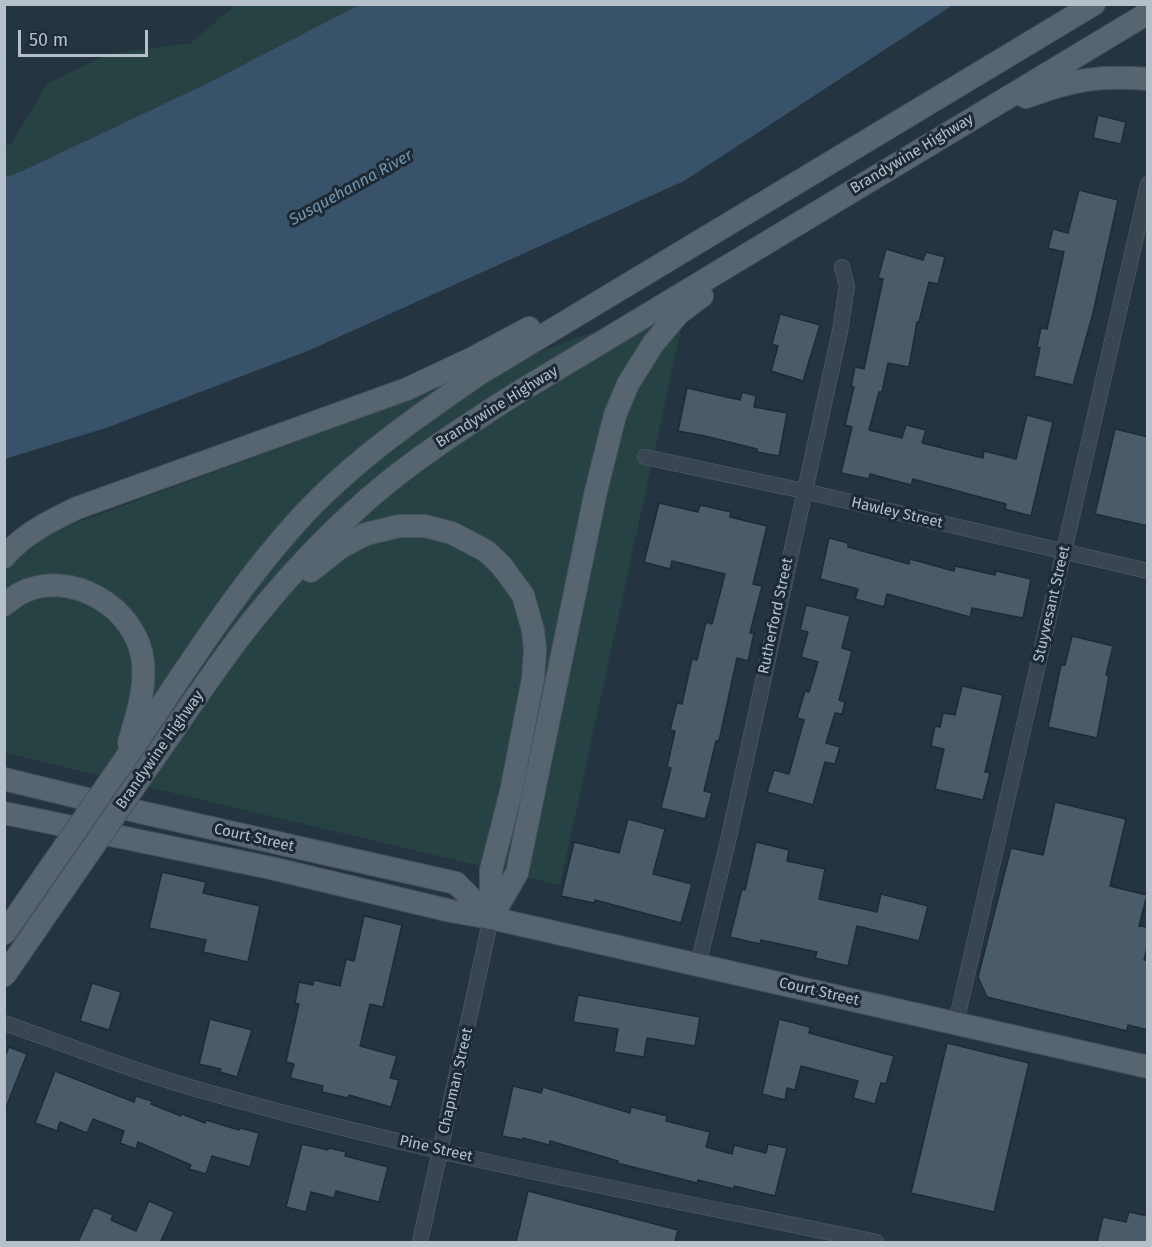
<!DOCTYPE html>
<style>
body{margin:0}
#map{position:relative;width:1152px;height:1247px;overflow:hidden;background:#243441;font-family:"Fira Sans",sans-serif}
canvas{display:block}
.frame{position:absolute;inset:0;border:6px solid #b5c0cb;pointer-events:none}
.scale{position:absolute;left:18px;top:30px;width:130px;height:27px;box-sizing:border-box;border:3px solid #b5c0cb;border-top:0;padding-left:8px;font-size:18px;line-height:21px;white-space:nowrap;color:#b5c0cb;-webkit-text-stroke:4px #1d2a36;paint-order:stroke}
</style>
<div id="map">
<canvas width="1152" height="1247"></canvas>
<div class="frame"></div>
<div class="scale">50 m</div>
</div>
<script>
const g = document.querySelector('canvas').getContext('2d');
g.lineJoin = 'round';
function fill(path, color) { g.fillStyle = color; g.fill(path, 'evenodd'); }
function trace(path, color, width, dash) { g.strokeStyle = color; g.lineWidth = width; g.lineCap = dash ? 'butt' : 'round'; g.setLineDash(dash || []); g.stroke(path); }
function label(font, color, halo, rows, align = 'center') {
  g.font = font + ' "Fira Sans",sans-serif'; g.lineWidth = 6; g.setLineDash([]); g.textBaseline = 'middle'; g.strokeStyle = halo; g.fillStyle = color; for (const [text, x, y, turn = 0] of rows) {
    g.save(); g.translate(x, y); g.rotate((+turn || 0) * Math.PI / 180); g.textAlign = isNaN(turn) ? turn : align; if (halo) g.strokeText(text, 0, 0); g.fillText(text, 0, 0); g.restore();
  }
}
fill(new Path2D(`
 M235,5H361L208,83L20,172L5,177V146L12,143L47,84L108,54L191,43Z
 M688,297L560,885L5,753V539L73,524Z`), '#264242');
fill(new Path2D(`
 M361,4H953V5L684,181L310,350L109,427L5,459V177L20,172L208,83Z`), '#375269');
const building = new Path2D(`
 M1098,115L1126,122L1121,144L1093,138Z
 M1079,190L1118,200L1093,313L1073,385L1034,376L1040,348L1037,347L1041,328L1047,329L1064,252L1048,248L1053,229L1068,233Z
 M886,249L923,260L926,252L945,257L938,284L929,282L919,322H917L909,367L888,363L882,392H879L869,430L902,438L906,425L926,430L922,443L983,458L984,451L1016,459L1027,415L1053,422L1031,516L1005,509L1006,504L913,479L911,485L870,474L869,479L841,473L852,427L845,425L854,387L851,386L855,367L864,369L883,279L878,278Z
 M780,314L820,325L803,381L771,371L778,346L772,344Z
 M687,388L740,400L742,392L756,396L754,407L787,413L779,456L757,452V449L705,436L678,431Z
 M1115,429L1148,437V526L1095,514Z
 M659,503L698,512L700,505L731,512L730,517L767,526L753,584L762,586L750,633H754L748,661L737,658L719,741H716L704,791L712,793L705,819L661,808L671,768L667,767L675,731L670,730L677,703L682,704L692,659L697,660L706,622L712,624L725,574L672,561L670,569L644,562Z
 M829,538L848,543V547L909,564L910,559L954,571L955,566L995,575L996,571L1031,579L1023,618L972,608L970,617L887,594L884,607L855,599L858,589L820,579Z
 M806,605L850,616L842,648L852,651L839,700L845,702L842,714L835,713L826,743L840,747L835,764L825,762L813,805L767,792L774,770L789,774L804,720L797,718L805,691L809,692L818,662L801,657L808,632L800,630Z
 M1072,636L1113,646L1106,675L1109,676L1097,738L1048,727L1061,665H1065Z
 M962,686L1003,695L985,772L990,773L983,800L935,789L944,749L931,746L935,726L940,727L943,713L955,715Z
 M1055,802L1126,819L1110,886L1147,895L1139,926L1148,927V944L1144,960H1148V1030L1128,1025L1127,1031L987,997L978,977L1011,848L1043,855Z
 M628,819L665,829L653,874L692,884L681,923L595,900L594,903L561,896L574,842L619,853Z
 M756,842L789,850L787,861L825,869L819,899L877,912L881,894L928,906L919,941L857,926L848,966L815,958L817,952L761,940L760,944L730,937L742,889L745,890Z
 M162,872L206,882L203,893L260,906L248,962L203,952L206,940L149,928Z
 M364,916L402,925L383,1007L370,1004L360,1046L397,1056L390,1078L399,1080L391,1107L349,1095L348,1098L322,1092L323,1086L290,1078L294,1064L286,1062L299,1004L295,1003L299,982L313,985L314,980L340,986L346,959L354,961Z
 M92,983L121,992L109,1030L80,1021Z
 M578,995L700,1017L695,1046L647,1038L644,1057L614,1052L618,1029L573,1022Z
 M210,1019L252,1030L237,1077L220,1072L221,1069L199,1064Z
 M779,1019L810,1027L809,1033L894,1056L886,1084L881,1083L875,1104L853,1098L858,1081L801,1066L795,1090L787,1088L785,1100L762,1094Z
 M947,1043L1029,1063L994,1212L911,1193Z
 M9,1047L27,1054L5,1110L4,1058Z
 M55,1071L134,1102L136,1096L152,1101L151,1104L181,1116L182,1114L205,1123L206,1120L239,1130L240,1128L259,1133L250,1167L212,1156L206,1174L189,1169L191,1165L138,1142L136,1149L120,1143L124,1131L93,1119L87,1133L60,1122L57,1131L35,1123Z
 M513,1086L541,1093L543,1087L630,1113L631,1107L667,1116L666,1121L710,1132L706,1147L732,1154L734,1145L766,1153L768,1144L787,1148L775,1196L734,1186V1189L698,1180L697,1183L617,1163L618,1161L550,1141L549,1145L523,1138V1140L502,1136Z
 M302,1144L328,1150L329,1148L346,1152L345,1156L388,1167L379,1202L336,1191L334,1198L311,1192L306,1212L286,1207Z
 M528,1191L678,1230L675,1242H516Z
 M149,1201L174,1212L161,1241L164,1242H78L94,1207L113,1215L111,1220L136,1231Z
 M1129,1212L1148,1216V1242H1097L1103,1217L1126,1222Z`);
fill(building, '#4a5b6a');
trace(building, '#1f2c38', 1.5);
const minor = new Path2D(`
 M645,457L804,491L1148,571
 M698,965L728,841L840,331L847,286L842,267
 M4,1023C73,1047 141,1074 211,1093C430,1155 654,1196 876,1242
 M956,1023L1148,184
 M420,1242L491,918`);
const primary = new Path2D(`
 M1026,97C1072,80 1098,75 1148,79
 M4,557C25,533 50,521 77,508L407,389L473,358L529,328
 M311,571L341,547L366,534L399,526H425L452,533L486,551L501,565L523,595L533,630L535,650L533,679L511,792L491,870V917
 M4,605C9,602 14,597 19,594C69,567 138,607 143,663C146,690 136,717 129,743
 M126,758C183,675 236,587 305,513C356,459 418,416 479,374L1094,4
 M150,764C184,716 216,666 253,620C288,576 327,535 369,498C414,459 464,427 514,395L1148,13
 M4,779L140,812L456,883L491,918
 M4,813L271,868L451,911L491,918L1148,1067
 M491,918L517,873L596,491L615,415L628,384L653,344L678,314L702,296`);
trace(minor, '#56636e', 16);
trace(primary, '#45515d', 24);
trace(minor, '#394551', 15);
trace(primary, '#576571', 22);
const primaryBridge = new Path2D(`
 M4,934L126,758
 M4,976L150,764`);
trace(primaryBridge, '#45515d', 24, []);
trace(primaryBridge, '#576571', 22);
label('15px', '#b5c0cb', '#1d2a36', [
 ["Brandywine Highway",912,154,-31],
 ["Brandywine Highway",497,407,-32],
 ["Hawley Street",897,513,13],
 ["Stuyvesant Street",1052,604,-77],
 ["Rutherford Street",776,616,-78],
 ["Brandywine Highway",160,750,-55],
 ["Court Street",254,838,13],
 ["Court Street",819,992,13],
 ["Chapman Street",456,1081,-77],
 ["Pine Street",436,1149,13]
]);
label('italic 16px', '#7495af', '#1d2a36', [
 ["Susquehanna River",351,188,-29]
]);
</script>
